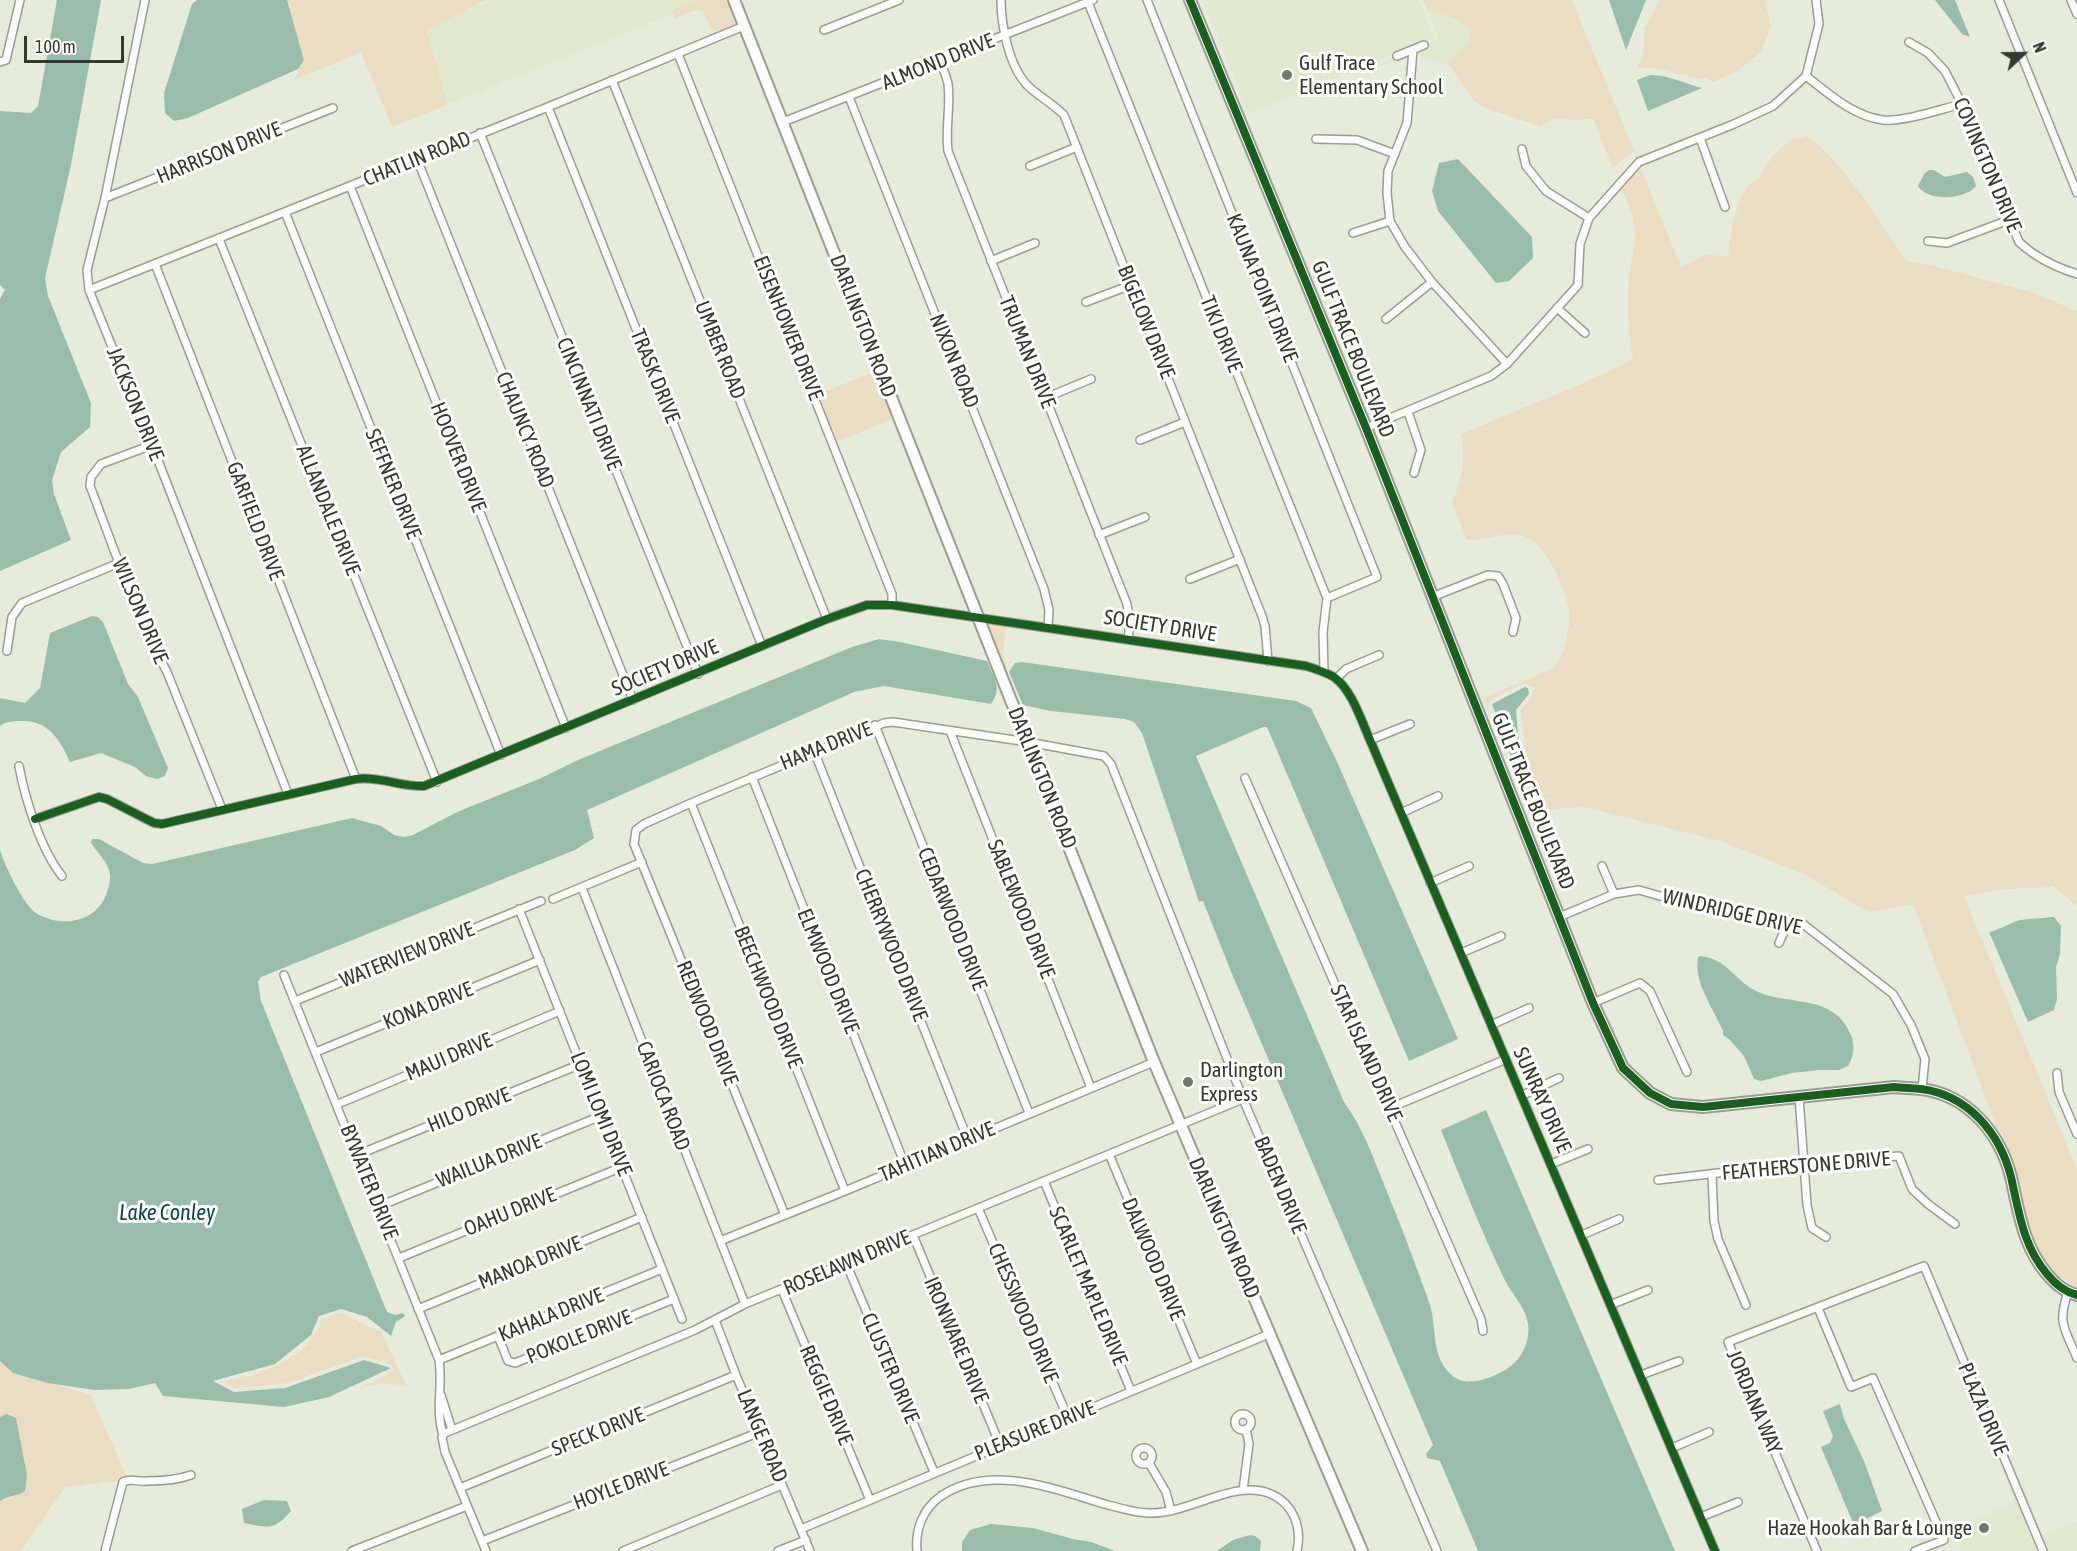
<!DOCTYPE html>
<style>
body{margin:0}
#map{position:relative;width:2077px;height:1551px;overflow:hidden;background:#e6ebdb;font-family:"Asap Condensed",sans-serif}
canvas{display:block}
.north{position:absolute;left:1993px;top:24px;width:60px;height:60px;-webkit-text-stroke:4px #fff;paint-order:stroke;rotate:68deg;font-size:16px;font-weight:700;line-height:24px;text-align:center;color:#36392e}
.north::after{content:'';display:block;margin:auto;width:21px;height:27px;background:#36392e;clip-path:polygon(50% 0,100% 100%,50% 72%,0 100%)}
.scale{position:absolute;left:24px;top:36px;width:100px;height:27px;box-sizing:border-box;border:3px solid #36392e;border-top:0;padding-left:8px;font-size:18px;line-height:21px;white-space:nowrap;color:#36392e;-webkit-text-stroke:4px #fff;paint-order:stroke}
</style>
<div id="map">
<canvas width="2077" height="1551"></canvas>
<div class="north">N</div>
<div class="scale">100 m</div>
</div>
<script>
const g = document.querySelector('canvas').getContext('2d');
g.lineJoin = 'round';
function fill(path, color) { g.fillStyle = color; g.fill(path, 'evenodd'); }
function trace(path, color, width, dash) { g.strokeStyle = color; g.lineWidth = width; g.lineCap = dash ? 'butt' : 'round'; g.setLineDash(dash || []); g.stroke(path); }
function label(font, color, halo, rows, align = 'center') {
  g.font = font + ' "Asap Condensed",sans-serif'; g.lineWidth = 6; g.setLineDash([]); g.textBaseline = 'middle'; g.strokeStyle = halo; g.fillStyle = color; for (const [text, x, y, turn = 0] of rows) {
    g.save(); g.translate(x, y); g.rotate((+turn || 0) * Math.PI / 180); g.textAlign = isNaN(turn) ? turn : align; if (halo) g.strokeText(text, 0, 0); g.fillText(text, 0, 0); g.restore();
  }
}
fill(new Path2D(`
 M490,0H707L447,105L427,30Z
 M1203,0H1419L1434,38L1248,113Z
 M1425,6L1428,9L1449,15L1471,29L1469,43L1447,65L1411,54L1385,65L1375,66L1435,41L1438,36Z
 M2017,1502L2036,1551H1962L1953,1530Z
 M2077,1521V1551H2049L2042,1536Z`), '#e1e8ce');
fill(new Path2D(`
 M287,0H487L427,30L447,105L392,127L361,52L294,80L304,59Z
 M695,0H729L736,24L715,34L711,30L702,10L698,11L697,9L675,18L671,10Z
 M1423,0H1572L1634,151L1613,168L1593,119L1570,120L1556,118L1540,126L1486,108L1473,100L1450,66L1447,65L1469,43L1471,29L1449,15L1427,9Z
 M1659,0H1765L1771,26L1761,52L1736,72L1713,82L1706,78L1702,79L1654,68H1637L1643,53L1645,27L1650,20Z
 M1807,136C1844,162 1880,223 1906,261L1934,266L2031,292L2077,311V906L2054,887L2003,889L1964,896L2077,1169V1287C2071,1283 2063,1279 2057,1275C2028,1252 2021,1199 2013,1165C2010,1151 2008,1138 1997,1128L1913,904L1868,912L1804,874L1720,841L1584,807L1551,809L1531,814L1519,788L1527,790L1531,784L1520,710L1530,699L1535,687L1524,683L1492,699L1488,705L1489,712L1484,698L1554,668C1558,660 1564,651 1566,643C1568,634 1570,620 1569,611C1566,589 1547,546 1526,537C1508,529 1486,541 1467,540L1452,503C1463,475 1465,464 1461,434L1581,384L1620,366L1633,358C1628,329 1626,300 1630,270C1633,252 1636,245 1634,225C1633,212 1625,198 1620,185L1641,168L1681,267L1706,255L1728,256L1732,227L1739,201L1748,186L1759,178L1773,155L1790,140Z
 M875,372L893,419L836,442L818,394Z
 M992,624L1006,626L1003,653L1007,668L1003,667L988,628Z
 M341,1313L381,1332L406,1385L382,1384L359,1387L375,1381L393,1371L392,1365L363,1356L285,1384L235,1388L222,1382L244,1376L249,1377C284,1363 306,1356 322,1319Z
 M0,1361L14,1373L88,1394L90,1393L128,1480L65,1487L21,1551H0Z`), '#eaddc4');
fill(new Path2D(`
 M57,0H101L71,165L45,278L48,296L91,403L90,427L61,452L52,480L54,494L71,540L0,571V299L5,290L0,285V111L31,113L38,106Z
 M197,0H287L304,60L298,69L188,118L174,121L165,113L164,93L192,4Z
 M1609,0H1646L1626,50Z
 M1935,0H1955L1970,37L1962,34Z
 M1650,75C1666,74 1686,84 1702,88L1648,111L1637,80Z
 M1458,159L1532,237L1533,258L1509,281L1496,283L1438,211L1432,191L1439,163Z
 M1929,170H1934L1945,177L1967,172L1973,177L1976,186C1965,200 1928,202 1918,186L1924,174Z
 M92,616L98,617L103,622L128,684L138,697L168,768L165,776L157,779L146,776L135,767L101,753L70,762C60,740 49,721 23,721C15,721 6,721 0,726V698L25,703L40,688L50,633Z
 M879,639L900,642L987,661C994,678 1003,688 991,704L884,686L854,692L587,810L594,838L575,850L261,977L258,982L261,1001L387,1312L395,1315L403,1313L405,1316L396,1322L391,1336L367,1317L341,1309L319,1316L311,1335L275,1364L213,1381L234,1392L285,1388L364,1360L391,1368L329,1397L284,1407L163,1396L155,1383L129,1389L94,1390L48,1383L13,1373L0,1361V850C4,864 24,906 36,913C62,929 98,922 107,892C109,886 111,879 110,874C108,862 97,852 91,843L92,839H99L143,863L152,864L352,818L381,826L394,835L404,837L413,835L457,812L539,779L578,760L852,647Z
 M1022,662L1296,701L1311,708L1338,764L1458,1039L1409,1061L1267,727H1263L1196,756L1344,1102C1363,1128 1373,1157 1385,1187C1401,1225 1415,1263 1429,1302C1438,1327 1429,1358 1454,1377C1468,1387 1492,1378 1505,1370C1520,1362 1531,1342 1528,1324C1526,1306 1510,1293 1503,1276C1480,1229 1461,1179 1441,1130L1486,1110L1675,1551H1478L1440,1461L1427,1458L1426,1454L1433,1445L1232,974L1203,901L1199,902L1142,733L1134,722L1125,719L1051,711L1023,705L1009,672L1015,663Z
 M1525,687L1528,688L1529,694L1516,710L1518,734L1527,779V785L1524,788L1520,782L1492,704Z
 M2051,917H2054L2061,926L2060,954L2056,967L2057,999L2054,1010L2028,1022L1989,932C2001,930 2010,922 2021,920C2031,918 2041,919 2051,917Z
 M1700,956C1727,959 1733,978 1754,990C1786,1007 1834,992 1851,1035C1855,1045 1854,1056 1848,1066L1839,1070H1819L1792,1073L1761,1081L1754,1079L1744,1056L1730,1040L1723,1035V1031C1714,1010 1693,981 1698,958Z
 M1840,1404L1844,1419L1864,1461L1882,1511L1854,1525L1821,1447L1830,1443L1833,1436L1823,1411Z
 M7,1414L16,1418L27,1475L25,1491C16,1497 8,1495 0,1501V1417Z
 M264,1500L287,1501L291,1511C274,1531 268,1528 244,1523L242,1509Z
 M991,1524L1033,1528L1073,1539L1091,1542L1115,1551H962V1542L970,1530Z
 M1250,1535L1255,1536L1261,1541L1260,1551H1217L1233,1540Z`), '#9abcab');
const street = new Path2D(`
 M145,0L105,198L87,270L89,290L152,445L288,794
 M1001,0C1001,25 1009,66 1027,85C1038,96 1052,103 1064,115L1262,616L1265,626L1268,661
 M1087,0L1327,598L1323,632L1324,672
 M1147,0L1377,577L1327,598
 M1999,0L2077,193
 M2071,0L2077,14
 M824,30L899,0
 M1909,42L1928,53L1945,71L1962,104L2019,242C2035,257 2055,267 2077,274
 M1413,50L1407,123L1388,171L1387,193L1390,221L1405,247L1432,282L1507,364
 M678,54L892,594V605
 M1397,56L1424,45
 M0,62L6,60L20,0
 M940,62C943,69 947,77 948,84C951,106 945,128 948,151L1127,604L1130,622L1128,639
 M1806,76C1829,94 1853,116 1883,120C1904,122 1941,109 1962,104
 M612,80L827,619
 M849,97L1044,589L1049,610L1048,627
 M548,107L762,646
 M783,122L1093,0
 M480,133L698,674
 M1700,138L1725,207
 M1316,139L1357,140L1395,154
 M1522,149L1526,166L1546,191L1589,218
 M417,159L633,700
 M1030,166L1077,147
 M350,186L566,728
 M105,198L333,108
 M285,212L501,755
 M1353,233L1390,221
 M219,239L437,782
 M1928,241L1947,243L2009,220
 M991,261L1035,243
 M155,264L356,779
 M89,290L548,107L744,26
 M1086,302L1131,285
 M1557,308L1585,333
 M1386,319L1432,282
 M1045,398L1091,379
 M1408,412L1421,450L1414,473
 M1366,428L1491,376L1507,364L1578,285L1580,244L1589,218L1639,162L1734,124L1773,106L1806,76L1819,24L1816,0
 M1140,440L1185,422
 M152,445L101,464L91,477L90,486C114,548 135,613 167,672L222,809
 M1099,535L1145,517
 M1190,579L1240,559
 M1432,597L1488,575L1498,576L1503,584L1516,618L1513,632
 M7,651L12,617L22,603L119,563
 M1336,679L1346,669L1379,655
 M875,725L1029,1113
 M950,731L1091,1088
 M1370,740L1410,724
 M814,751L968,1140
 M19,766C25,799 41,850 62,876
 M752,777L905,1165
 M1245,778L1481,1319L1483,1331
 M691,803L845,1191
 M1401,813L1438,796
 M35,819L99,797L107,799L154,823L162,824L356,779C380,776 401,787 424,786L827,619L867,605H892L1306,666C1316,669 1325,672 1334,677C1352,690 1361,720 1370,740L1715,1551
 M1602,866L1614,894
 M1430,883L1469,866
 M582,888L745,1304
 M553,899L642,862
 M519,909L682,1319
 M1559,917L1614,894L1639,890L1695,906L1756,914L1803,924L1893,994L1911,1025L1925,1059L1922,1089
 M1779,943L1789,920
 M1461,953L1501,936
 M284,975L439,1360C443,1385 435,1410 443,1435
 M295,1001L541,901
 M1593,1003L1640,983L1650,991L1687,1072
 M1491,1025L1529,1008
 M316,1052L540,960
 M2057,1073L2059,1092L2077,1134
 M1521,1096L1559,1078
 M1799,1097L1807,1205L1812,1228L1826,1237
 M338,1104L560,1011
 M1390,1108L1504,1060
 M1109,1154L1197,1364
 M357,1155L581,1064
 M1551,1164L1588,1149
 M1712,1175L1714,1221L1718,1239L1746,1305
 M1658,1180L1804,1163L1899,1156L1912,1189L1928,1204L1955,1224
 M1044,1181L1131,1391
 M377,1207L601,1116
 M978,1208L1068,1418
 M785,1215L634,844L636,830L644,824L691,803L884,723L893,722L1028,742L1104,756L1111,764L1243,1099L1437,1551
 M913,1235L1000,1445
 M1582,1235L1619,1219
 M720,1241L845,1191L1154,1062
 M399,1258L622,1167
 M846,1263L934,1472
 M782,1290L870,1500
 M2068,1292C2057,1324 2065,1329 2077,1358
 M1610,1305L1648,1290
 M1818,1308L1851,1387L1873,1378L1944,1540L1915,1551
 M418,1309L642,1217
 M715,1320L736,1375L810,1551
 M498,1336L508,1361L515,1363L674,1299
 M439,1360L662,1269
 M1641,1375L1679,1361
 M441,1395L452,1430
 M1235 1422a8 8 0 1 1 16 0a8 8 0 1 1-16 0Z
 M1136 1456a8 8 0 1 1 16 0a8 8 0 1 1-16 0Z
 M1672,1448L1709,1432
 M1149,1463L1166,1492L1171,1511
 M460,1488L736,1375
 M1243,1490L1249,1444L1246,1429
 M1701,1517L1738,1502
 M801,1529L1269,1334
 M482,1541L760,1432
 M105,1551L123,1482C131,1478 138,1482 147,1481C161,1481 177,1480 191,1475
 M352,1551L467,1506
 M486,1551L445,1452L442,1437L445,1433L695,1330L745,1304L1243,1099
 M623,1551L782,1485
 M778,1551L806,1540
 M917,1551C915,1529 923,1509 941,1496C991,1462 1056,1490 1108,1505C1121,1508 1135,1513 1148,1513C1188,1515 1234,1478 1271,1494C1294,1504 1302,1528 1297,1551
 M1817,1551L1728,1342L1924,1266L2043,1551`);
const secondary = new Path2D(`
 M734,0L1154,1062L1362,1551
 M1190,0L1366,428L1593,1003L1623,1068L1650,1093L1671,1104L1703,1107L1894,1087C1903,1088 1912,1088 1921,1089C1968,1095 2000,1133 2011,1177C2019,1212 2023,1246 2047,1274C2055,1284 2065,1292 2077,1295`);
trace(street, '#9a9e92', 10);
trace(secondary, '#9a9e92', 14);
trace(street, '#fbfcfa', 7);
trace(secondary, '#fbfcfa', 10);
trace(new Path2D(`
 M1190,0L1366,428L1593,1003L1623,1068L1650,1093L1671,1104L1703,1107L1894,1087C1903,1088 1912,1088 1921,1089C1968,1095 2000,1133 2011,1177C2019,1212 2023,1246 2047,1274C2055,1284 2065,1292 2077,1295
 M35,819L99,797L107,799L154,823L162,824L356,779C380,776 401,787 424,786L827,619L867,605H892L1306,666C1316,669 1325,672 1334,677C1352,690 1361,720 1370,740L1715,1551`), '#1b5e20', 8);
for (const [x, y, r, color] of [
 [1287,75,6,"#74776b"],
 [1188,1082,6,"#74776b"],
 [1984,1528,6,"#74776b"]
]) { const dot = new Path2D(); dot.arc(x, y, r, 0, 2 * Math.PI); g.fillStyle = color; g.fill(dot); trace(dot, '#fff', 2); }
label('21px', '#36392e', '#fff', [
 ["ALMOND DRIVE",938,62,-22],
 ["HARRISON DRIVE",219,153,-22],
 ["CHATLIN ROAD",417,159,-22],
 ["COVINGTON DRIVE",1987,165,67],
 ["KAUNA POINT DRIVE",1262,288,68],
 ["BIGELOW DRIVE",1146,322,68],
 ["DARLINGTON ROAD",863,326,69],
 ["EISENHOWER DRIVE",788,328,68],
 ["TIKI DRIVE",1221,334,68],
 ["GULF TRACE BOULEVARD",1353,349,68],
 ["UMBER ROAD",720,350,68],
 ["TRUMAN DRIVE",1027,352,68],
 ["NIXON ROAD",954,361,68],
 ["TRASK DRIVE",655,376,68],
 ["JACKSON DRIVE",135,404,68],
 ["CINCINNATI DRIVE",589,404,68],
 ["CHAUNCY ROAD",525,430,68],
 ["HOOVER DRIVE",458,457,68],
 ["SEFFNER DRIVE",393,484,68],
 ["ALLANDALE DRIVE",328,510,68],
 ["GARFIELD DRIVE",255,521,69],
 ["WILSON DRIVE",140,611,67],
 ["SOCIETY DRIVE",1160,626,9],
 ["SOCIETY DRIVE",665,668,-23],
 ["HAMA DRIVE",826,746,-22],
 ["DARLINGTON ROAD",1042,778,68],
 ["GULF TRACE BOULEVARD",1533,801,68],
 ["SABLEWOOD DRIVE",1021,909,68],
 ["WINDRIDGE DRIVE",1732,912,13],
 ["CEDARWOOD DRIVE",952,919,68],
 ["CHERRYWOOD DRIVE",891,945,68],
 ["WATERVIEW DRIVE",407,955,-22],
 ["ELMWOOD DRIVE",828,971,68],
 ["BEECHWOOD DRIVE",768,997,68],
 ["KONA DRIVE",428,1006,-22],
 ["REDWOOD DRIVE",707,1023,68],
 ["STAR ISLAND DRIVE",1366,1053,66],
 ["MAUI DRIVE",449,1057,-23],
 ["CARIOCA ROAD",663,1096,69],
 ["SUNRAY DRIVE",1542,1100,66],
 ["HILO DRIVE",469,1110,-22],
 ["LOMI LOMI DRIVE",601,1114,68],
 ["TAHITIAN DRIVE",937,1152,-23],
 ["WAILUA DRIVE",489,1161,-22],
 ["FEATHERSTONE DRIVE",1806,1166,-5],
 ["BYWATER DRIVE",369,1182,68],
 ["BADEN DRIVE",1280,1185,67],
 ["OAHU DRIVE",510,1212,-22],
 ["DARLINGTON ROAD",1224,1228,67],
 ["DALWOOD DRIVE",1153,1259,67],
 ["MANOA DRIVE",530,1263,-22],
 ["ROSELAWN DRIVE",847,1263,-23],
 ["SCARLET MAPLE DRIVE",1088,1286,67],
 ["CHESSWOOD DRIVE",1023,1313,67],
 ["KAHALA DRIVE",551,1315,-22],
 ["POKOLE DRIVE",579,1337,-22],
 ["IRONWARE DRIVE",956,1340,67],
 ["CLUSTER DRIVE",890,1368,67],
 ["REGGIE DRIVE",826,1395,67],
 ["JORDANA WAY",1754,1402,67],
 ["PLAZA DRIVE",1983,1409,67],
 ["PLEASURE DRIVE",1035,1431,-22],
 ["SPECK DRIVE",598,1432,-22],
 ["LANGE ROAD",762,1436,67],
 ["HOYLE DRIVE",621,1486,-21]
]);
label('21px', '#36392e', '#fff', [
 ["Gulf Trace",1299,63],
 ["Elementary School",1299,87],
 ["Darlington",1200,1070],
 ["Express",1200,1094],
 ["Haze Hookah Bar & Lounge",1972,1528,"right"]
], 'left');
label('italic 22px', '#0a4b3a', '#fff', [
 ["Lake Conley",167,1213]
]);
</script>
